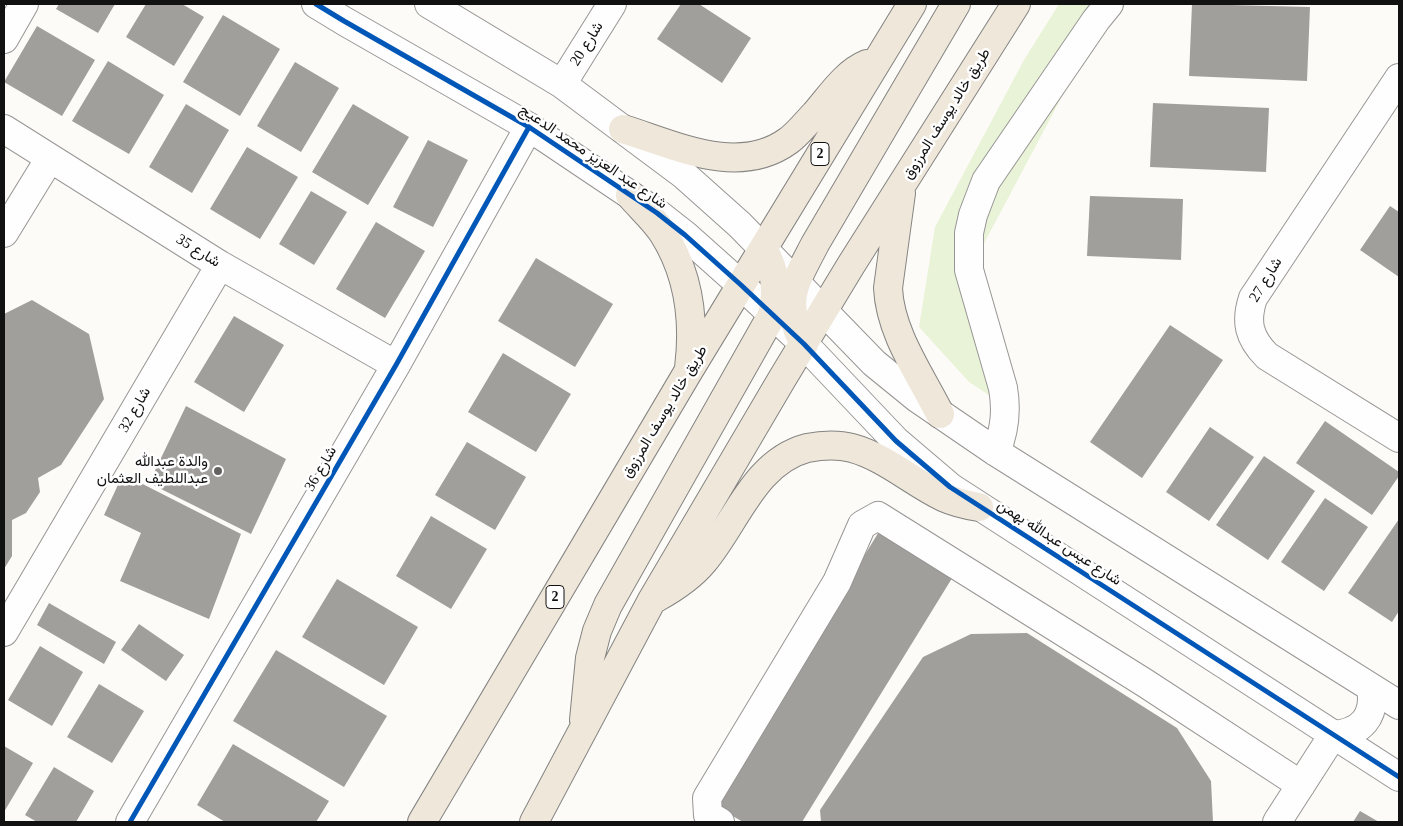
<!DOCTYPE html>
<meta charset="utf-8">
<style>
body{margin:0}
#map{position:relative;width:1403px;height:826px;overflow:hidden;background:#fdfbf7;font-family:"Times New Roman",serif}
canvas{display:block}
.frame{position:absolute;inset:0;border:5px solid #111;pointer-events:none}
</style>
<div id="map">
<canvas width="1403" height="826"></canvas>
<div class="frame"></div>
</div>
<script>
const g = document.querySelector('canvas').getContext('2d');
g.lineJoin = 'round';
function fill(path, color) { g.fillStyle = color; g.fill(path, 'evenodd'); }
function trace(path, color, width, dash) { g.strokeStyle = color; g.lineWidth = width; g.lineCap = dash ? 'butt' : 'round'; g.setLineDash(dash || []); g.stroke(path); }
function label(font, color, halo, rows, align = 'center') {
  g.font = font + ' "Times New Roman",Vazirmatn,serif'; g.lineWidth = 5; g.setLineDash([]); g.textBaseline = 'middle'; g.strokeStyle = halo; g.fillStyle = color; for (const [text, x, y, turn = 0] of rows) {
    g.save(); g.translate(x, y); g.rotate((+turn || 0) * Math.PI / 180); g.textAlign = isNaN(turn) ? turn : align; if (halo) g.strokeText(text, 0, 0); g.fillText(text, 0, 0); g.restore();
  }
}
fill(new Path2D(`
 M1059,4H1111L980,251L1016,413L969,382L919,327L935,227L1024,60Z`), '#e9f3d7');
fill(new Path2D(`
 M59,4H115L98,33L56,9Z
 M146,4H182L204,17L174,66L126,37Z
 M681,4H699L751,38L722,83L657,39Z
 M1192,4L1310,7L1307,81L1189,76Z
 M223,15L280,49L240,116L183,82Z
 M37,26L95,60L62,116L4,82Z
 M108,61L164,95L129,154L72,121Z
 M295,62L339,88L301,152L257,126Z
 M1153,103L1269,108L1266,172L1150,167Z
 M186,104L229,130L192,193L149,167Z
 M353,104L409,137L368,205L312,172Z
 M428,140L468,160L433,227L393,207Z
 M247,147L298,177L260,239L210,209Z
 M311,191L347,212L314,265L279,244Z
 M1090,196L1183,199L1181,260L1087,256Z
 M1390,206L1399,212V277L1360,250Z
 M376,222L425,251L385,318L336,289Z
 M536,258L613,304L575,367L498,321Z
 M32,300L89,334L104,399L61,465L38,478L40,492L26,513L12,520V556L4,569V314Z
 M234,316L284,345L244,412L194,382Z
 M1170,325L1223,360L1142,478L1090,442Z
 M503,353L571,394L536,452L468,412Z
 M186,406L286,459L251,534L149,483Z
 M1325,421L1399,472V476L1372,515L1296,463Z
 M1210,427L1254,457L1209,521L1166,492Z
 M467,442L526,477L495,530L435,495Z
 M1264,456L1315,491L1268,560L1216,525Z
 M123,474L241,534L209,619L120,581L141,533L104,515Z
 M1325,498L1368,527L1324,591L1281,562Z
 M431,516L487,549L451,609L396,576Z
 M1399,519V611L1392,622L1348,593Z
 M880,530L954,575L802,822H743L712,804Z
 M337,579L418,627L384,685L302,637Z
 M49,603L116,642L104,664L37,625Z
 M139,624L184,655L166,681L121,650Z
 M1027,633L1177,728L1211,781L1213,822H821L820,810L923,657L971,634Z
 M40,646L83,672L52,726L8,700Z
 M276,650L387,716L344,787L233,721Z
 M99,684L144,711L112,763L67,737Z
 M233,744L329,801L316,822H225L197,805Z
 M4,746L33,763L4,812Z
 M54,767L94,791L76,822H37L25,815Z
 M1360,811L1379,822H1353Z`), '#a19f9c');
const minor = new Path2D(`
 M316,4L344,21L529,127L657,213L685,235L741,285L804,344L896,441L950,487L1399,777
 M429,4L562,84L684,175L740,225L874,363L917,398L996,452L1399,705
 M4,39L24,4
 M1399,78L1253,298C1245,322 1249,338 1267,356L1399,438
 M562,84L612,4
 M4,129L220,265L396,365
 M4,233L50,158
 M996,452C1005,430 1007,411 1003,388L969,270V233L973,215L986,181L1096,20L1109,4
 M4,632L220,265
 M130,822L396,365L529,127
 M720,822L708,815L707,798L837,582L862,525L878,516L1145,683L1301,785
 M1277,822L1333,735C1361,733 1376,717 1371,688`);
const major = new Path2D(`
 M623,129C675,145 738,177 788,141C798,134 806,123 815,114C830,97 845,73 867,64
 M901,193L888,288C890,333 920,374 940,414
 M630,195C640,207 654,219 663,233C689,274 695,320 689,368
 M804,344C781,301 795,283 815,244L956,4
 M656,598C674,588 691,577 704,561C736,523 754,462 807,448C822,445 837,444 852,448C885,457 912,482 943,497C954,502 967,505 979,507
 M584,720L590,658L597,631L608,605L772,315C778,291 776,270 763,249
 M422,822L688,372L912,4
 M534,822L652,600L782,379L851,265L1016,4`);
trace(minor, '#979695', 30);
trace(major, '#858482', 30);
trace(minor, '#fffefe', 28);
trace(major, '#eee7da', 28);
trace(new Path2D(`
 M316,4L344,21L529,127L657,213L685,235L741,285L804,344L896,441L950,487L1399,777
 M130,822L396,365L529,127`), '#0057b8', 5);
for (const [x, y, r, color] of [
 [218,471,5,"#646362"]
]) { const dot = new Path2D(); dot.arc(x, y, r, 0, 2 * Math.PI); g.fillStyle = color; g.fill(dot); trace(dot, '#fff', 2); }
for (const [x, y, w] of [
 [820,154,18],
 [555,597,18]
]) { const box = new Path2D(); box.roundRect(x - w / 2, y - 11.5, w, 23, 4); g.fillStyle = '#fff'; g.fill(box); trace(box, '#111', 1); }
label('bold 14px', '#111', null, [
 ["2",820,154],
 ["2",555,597]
]);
label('15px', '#111', '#fff', [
 ["شارع 20",587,44,-58],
 ["طريق خالد يوسف المرزوق",947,114,-58],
 ["شارع عبد العزيز محمد الدعيج",593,157,34],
 ["شارع 35",198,251,32],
 ["شارع 27",1266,280,-59],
 ["شارع 32",135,410,-60],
 ["طريق خالد يوسف المرزوق",665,412,-59],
 ["شارع 36",321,469,-60],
 ["شارع عيس عبدالله بهمن",1059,543,33]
]);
label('15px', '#111', '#fff', [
 ["والدة عبدالله",208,462],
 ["عبداللطيف العثمان",208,479]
], 'right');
</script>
